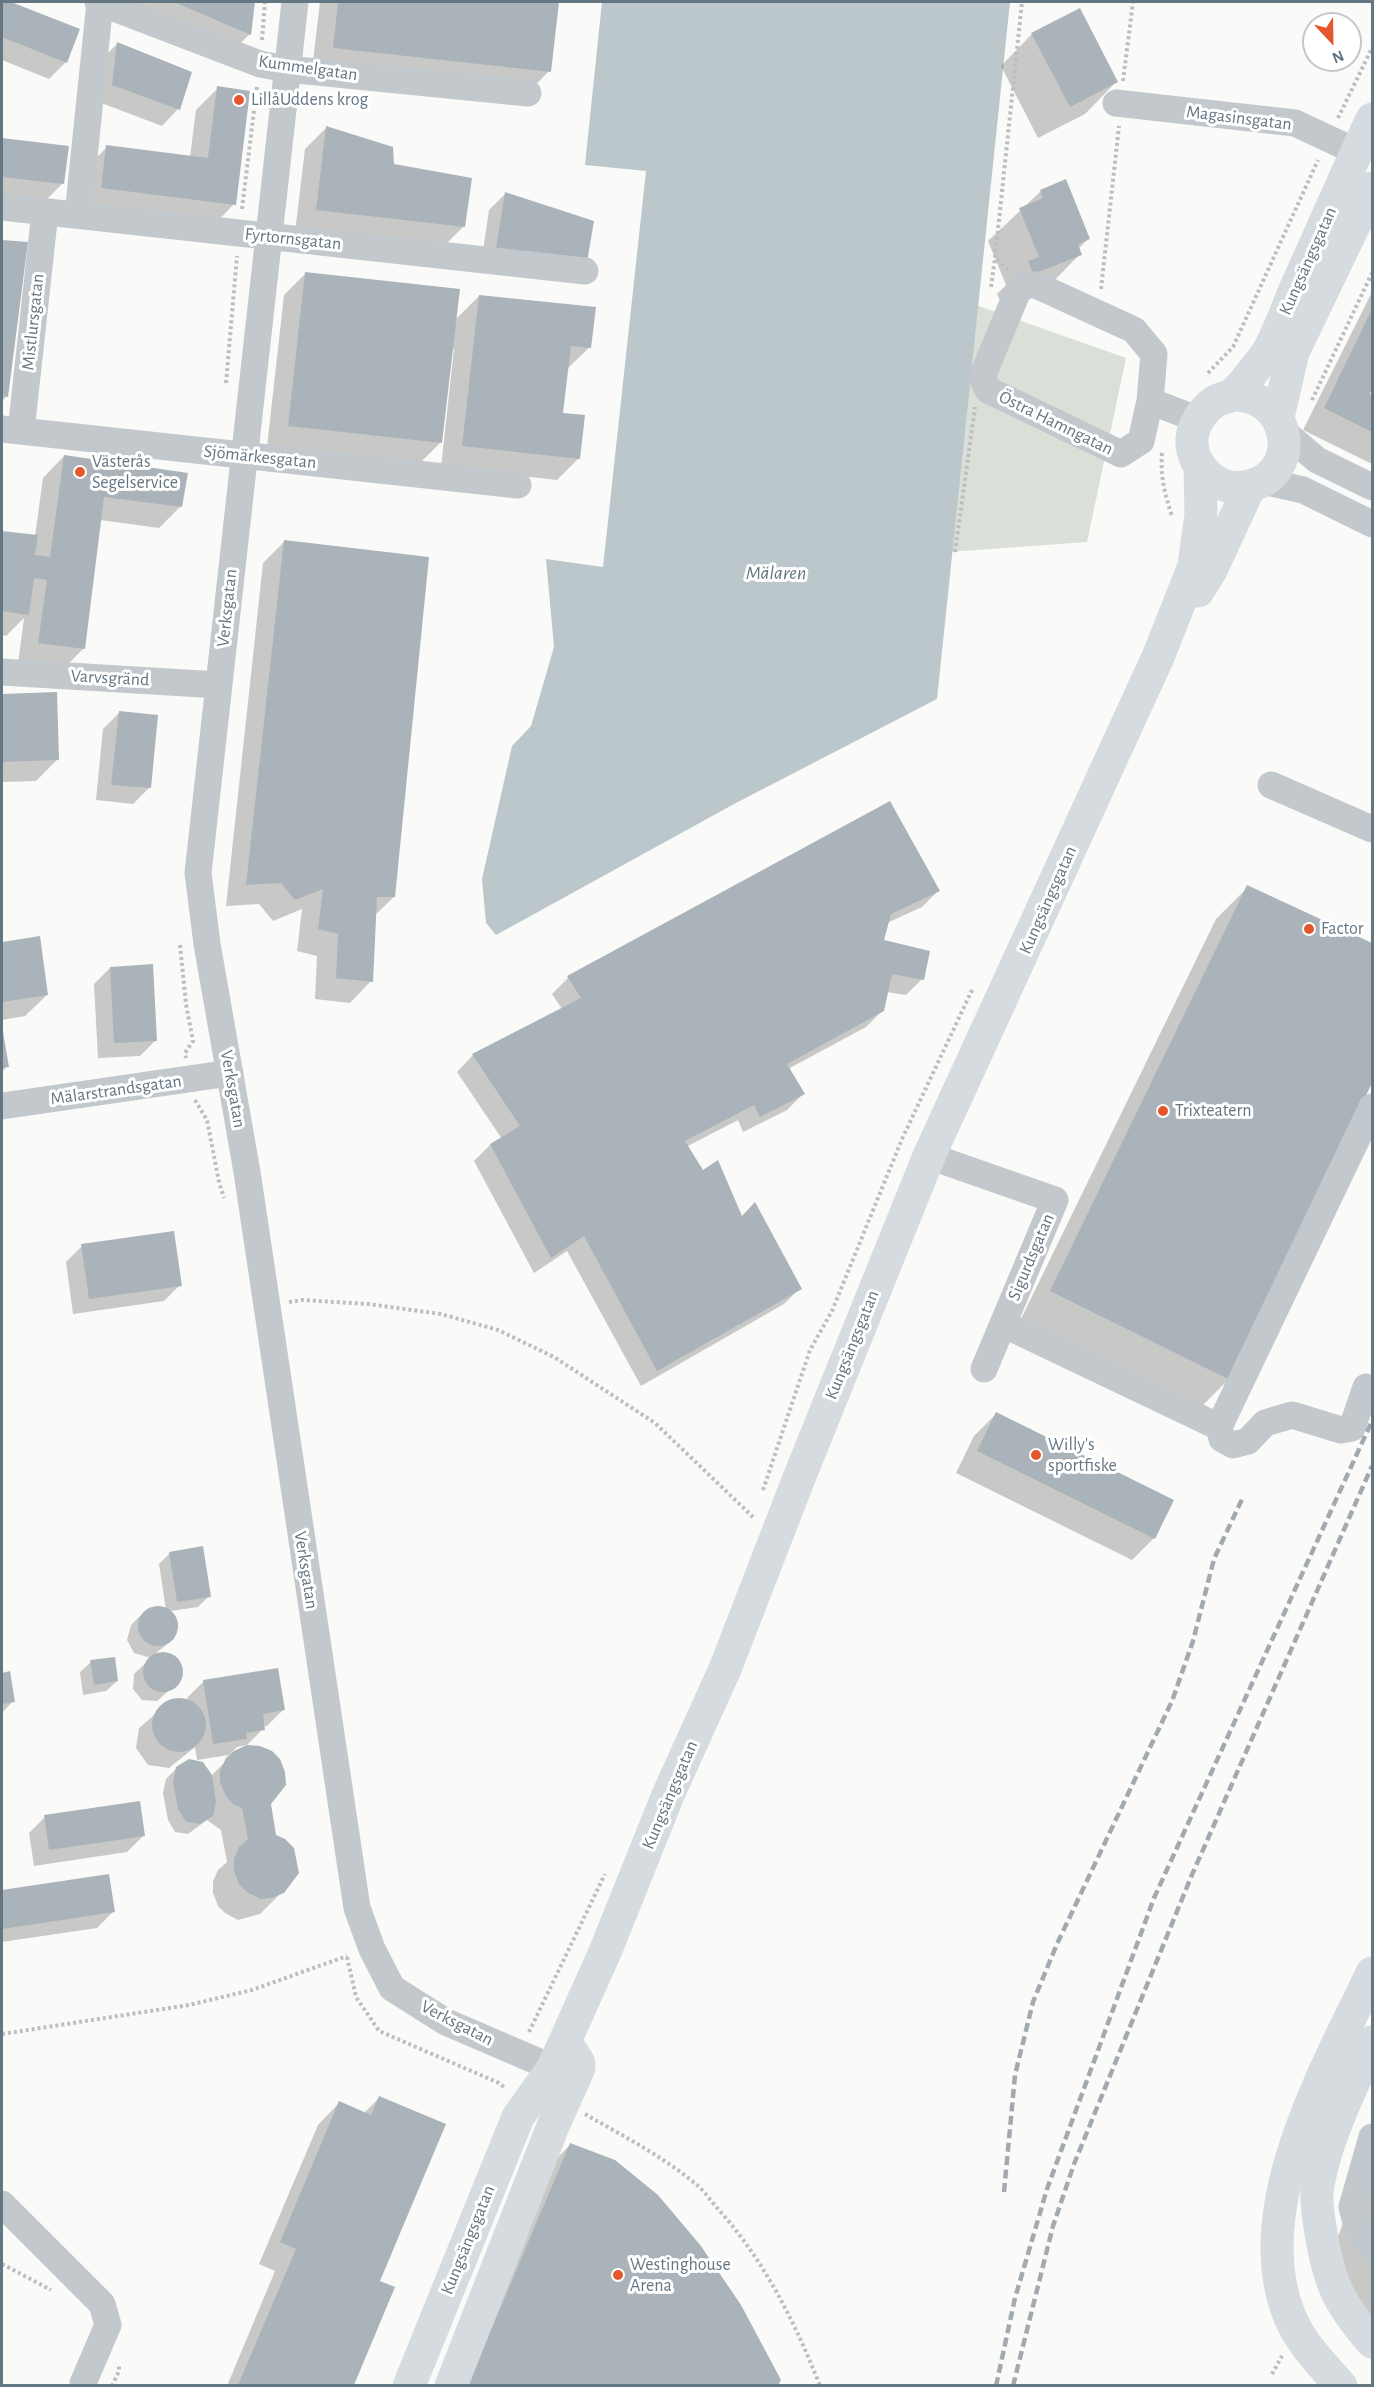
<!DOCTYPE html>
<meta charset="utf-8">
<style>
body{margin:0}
#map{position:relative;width:1374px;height:2387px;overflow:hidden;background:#fafaf8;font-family:"Alegreya Sans",sans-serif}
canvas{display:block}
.frame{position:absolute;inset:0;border:3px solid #657683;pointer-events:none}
.north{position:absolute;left:1302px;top:12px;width:60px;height:60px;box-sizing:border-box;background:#fff;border:2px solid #c1c8cd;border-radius:50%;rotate:158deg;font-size:16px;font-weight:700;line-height:24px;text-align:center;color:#657683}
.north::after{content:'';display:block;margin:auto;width:21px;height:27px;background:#e4572e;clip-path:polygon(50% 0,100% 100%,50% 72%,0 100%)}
</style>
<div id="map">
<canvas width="1374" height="2387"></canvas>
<div class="frame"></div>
<div class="north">N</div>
</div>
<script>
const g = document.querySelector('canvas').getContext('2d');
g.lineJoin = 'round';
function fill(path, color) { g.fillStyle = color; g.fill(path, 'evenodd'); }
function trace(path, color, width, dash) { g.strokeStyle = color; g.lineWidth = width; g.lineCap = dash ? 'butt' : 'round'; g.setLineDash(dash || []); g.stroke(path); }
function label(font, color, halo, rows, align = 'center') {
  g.font = font + ' "Alegreya Sans",sans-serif'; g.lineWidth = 6; g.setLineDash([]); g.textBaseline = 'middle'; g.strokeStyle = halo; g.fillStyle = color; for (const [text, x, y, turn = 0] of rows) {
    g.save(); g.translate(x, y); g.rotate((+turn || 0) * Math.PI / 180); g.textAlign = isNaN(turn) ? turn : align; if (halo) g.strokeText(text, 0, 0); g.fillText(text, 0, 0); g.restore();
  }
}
fill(new Path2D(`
 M976,305L1126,358L1087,542L949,552Z`), '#dadfd7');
fill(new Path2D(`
 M602,2H1010L937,699L734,804L496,935L486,923L482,879L512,746L531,726L554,647L546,559L603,567L646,171L585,165Z`), '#bbc7cb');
fill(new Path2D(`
 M2,2H7L78,30L65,63L49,79L2,60Z
 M128,2H254L250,34L228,55Z
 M320,2H557L549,71L528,93L312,69Z
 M1032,34L1116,82L1085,114L1038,138L1001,66Z
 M117,44L190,73L178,109L162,126L96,101L101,60Z
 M218,88L234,204L213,226L80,209L85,169L107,147L190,157L196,110Z
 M326,128L392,165L464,226L442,248L295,232L305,149Z
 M2,139L67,147L63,183L46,200L2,194Z
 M1041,191L1088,239L1078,249L1080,254L1049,286L1002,305L997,294L1006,285L988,241Z
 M505,194L593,222L481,264L489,210Z
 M2,241L26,244L7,396L2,401Z
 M306,273L454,321L479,296L590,347L567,369L562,414L579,458L557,480L441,467L454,349H451L440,443L419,464L267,447L284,295Z
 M1372,292V385L1368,395L1372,397V464L1303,430Z
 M64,456L181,506L159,528L100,520L84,648L62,670L18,664L24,618L6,636L2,635V532L35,536L43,478Z
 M285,541L394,897L375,915L371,981L350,1003L315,999L317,956L297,951L302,909L273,921L259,904L226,906L263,563Z
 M56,694L58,759L36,781L2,782V695Z
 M119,713L149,788L133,804L96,800L103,729Z
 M890,803L938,891L922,907L887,923L882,941L922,979L906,995L887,992L883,1010L866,1027L788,1069L803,1094L787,1110L743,1132L738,1120L686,1147L702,1172L800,1288L784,1304L641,1386L567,1251L534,1273L474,1161L490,1145L502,1139L457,1072L473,1055L562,1009L552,994L568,978Z
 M1248,887L1372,945V1080L1229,1379L1197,1411L1019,1323L1216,919Z
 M39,938L47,995L25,1016L2,1020V943Z
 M110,968L156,1040L140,1056L98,1058L94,984Z
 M2,1028L7,1066L2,1072Z
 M82,1246L180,1285L164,1301L73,1314L66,1262Z
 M996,1414L1154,1538L1132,1560L956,1473L974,1436Z
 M170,1553L209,1596L198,1607L171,1611L178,1624L174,1639L156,1653L172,1655L181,1666L180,1681L157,1701L142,1700L133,1689L134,1674L151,1658L134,1653L127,1640L131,1625L142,1614L156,1607L166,1610L159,1564Z
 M91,1662L117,1681L106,1691L83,1695L80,1672Z
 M8,1673L13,1701L2,1713V1674Z
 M203,1682L283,1710L267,1726H263V1729L247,1745L237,1747L229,1755L197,1760L195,1747L169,1768L148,1765L136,1748L139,1728L173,1699L188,1701L187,1698Z
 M227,1760L269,1804L282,1892L260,1914L238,1920L225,1913L218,1906L213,1893V1881L218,1870L227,1862L221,1830L207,1820L188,1834L175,1832L168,1820L163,1793L166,1779L177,1768L211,1776Z
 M45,1817L143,1836L127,1852L34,1866L29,1833Z
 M108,1876L113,1912L97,1928L2,1942V1891Z
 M379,2098L378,2282L393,2288L352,2386H227L275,2271L259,2264L318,2125L339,2103L364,2113Z
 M570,2145L779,2380L777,2386H457L549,2166Z
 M1372,2149V2330L1325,2272L1369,2152Z`), '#0003');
fill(new Path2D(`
 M2,2H11L80,29L67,63L2,37Z
 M174,2H255L251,35Z
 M338,2H559L551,72L333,48Z
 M1080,8L1118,82L1070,107L1031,33Z
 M117,42L192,72L180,110L112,85Z
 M217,86L250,91L236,205L101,188L106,145L208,158Z
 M326,126L393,147L394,164L472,178L465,227L316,210Z
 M2,138L69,146L64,184L2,177Z
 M1066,179L1090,239L1078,244L1082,255L1033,274L1028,261L1039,257L1019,208L1043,198L1040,190Z
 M505,192L594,221L587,262L496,248Z
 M2,240L28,242L8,397L2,396Z
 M305,272L460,289L442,443L288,426Z
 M479,295L596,307L591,348L571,346L563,413L585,415L580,459L462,446Z
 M1372,309V388L1370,394L1372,396V432L1324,408Z
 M64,455L188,473L182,507L104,497L85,649L38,643L47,580L34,578L29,615L2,611V531L38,535L35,555L50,557Z
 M284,540L429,557L395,897H377L373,982L336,978L338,934L318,929L323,889L295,900L281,883L246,885Z
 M57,692L59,760L2,762V694Z
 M119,711L158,715L151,788L111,785Z
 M890,801L940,891L891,914L884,940L930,951L924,980L892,974L884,1011L787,1064L805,1094L760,1117L754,1105L685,1141L703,1170L718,1160L742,1216L755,1202L802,1289L657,1371L584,1236L551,1258L490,1144L520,1126L472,1054L581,998L567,976Z
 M1247,885L1372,943V1083L1230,1380L1050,1291Z
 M40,936L48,995L2,1002V942Z
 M153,964L157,1041L114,1043L110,967Z
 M2,1026L9,1067L2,1068Z
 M174,1231L182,1286L89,1299L81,1244Z
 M996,1412L1174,1500L1155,1539L977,1451Z
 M203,1546L211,1597L177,1602L169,1552Z
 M138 1626a20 20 0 1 1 40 0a20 20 0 1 1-40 0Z
 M143 1672a20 20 0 1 1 40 0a20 20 0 1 1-40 0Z
 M115,1657L118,1681L94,1685L90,1660Z
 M278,1668L285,1710L263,1714L265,1730L246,1733L247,1739L213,1744L203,1680Z
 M10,1671L15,1702L2,1704V1673Z
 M152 1725a27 27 0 1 1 54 0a27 27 0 1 1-54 0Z
 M247,1745L260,1746L272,1751L280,1759L285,1772L286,1785L271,1804L276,1835L285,1839L294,1848L299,1873L284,1893L271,1898L260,1899L247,1892L239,1884L234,1871V1859L239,1847L248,1839L242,1808L233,1804L226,1796L220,1783V1771L226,1758L234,1751Z
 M189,1759L203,1762L212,1775L216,1802L213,1816L200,1824L186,1822L178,1809L173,1782L176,1767Z
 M140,1801L145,1836L49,1850L44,1815Z
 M109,1874L115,1912L2,1929V1890Z
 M379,2096L446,2124L380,2281L395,2287L354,2385H238L296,2249L280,2242L339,2101L371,2115Z
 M570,2143L615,2160L658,2195L701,2246L741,2305L781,2380L778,2385H468Z`), '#aab3b9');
trace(new Path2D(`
 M262,40L265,2
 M1123,81L1133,2
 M1338,118L1372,48
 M242,209L257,86
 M1008,270L995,258L1022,2
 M991,287L995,258
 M1101,289L1119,126
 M1208,373L1233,347L1318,160
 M226,383L237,256
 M1312,400L1372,273
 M1162,453C1160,476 1165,495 1172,516
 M955,552L975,407
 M180,945L186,1004L193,1041L185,1053L186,1058
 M195,1100L207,1120L219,1182L224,1198
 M289,1302L303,1300L368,1304L441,1314L498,1330L554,1357L655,1423L753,1517
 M763,1490L810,1350L832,1311L902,1139L973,988
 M347,1957L356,1997L379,2031L499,2083L505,2088
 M529,2032L605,1874
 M2,2034L189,2005L252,1990L347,1956
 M585,2114C623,2136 664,2157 697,2185C705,2192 711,2201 718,2209C764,2260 795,2322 820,2386
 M2,2264L51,2290
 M1272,2374L1282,2356
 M112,2386L119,2371V2365`), '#bbbfc2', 4, [3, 3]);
trace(new Path2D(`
 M98,2L260,64L287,69L528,93
 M295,2L198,873L207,944L247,1172L357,1908L372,1949L392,1988L446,2022L553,2068
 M1116,103L1295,123L1357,152
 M2,207L585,271
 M78,215L100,2
 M1150,401L1141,441L1121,454L988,390L982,377L1017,293L1024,285H1036L1134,330L1154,354L1150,401L1199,420
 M2,429L518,485
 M21,431L45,212
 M1284,432L1317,460L1372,487
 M1263,481L1303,490L1372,524
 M2,672L219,685
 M1271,785L1372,829
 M2,1106L230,1073
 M1372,1107L1219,1427L1222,1439L1233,1445L1248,1441L1265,1423L1292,1415L1341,1430L1352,1428L1366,1387L1372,1389
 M929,1156L1055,1200L984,1369
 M1003,1324L1219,1427
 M1372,2137L1352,2207L1358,2230L1372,2251
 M2,2204L102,2304L108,2325L83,2383L84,2386`), '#c3c8cc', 27);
trace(new Path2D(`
 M1231,395C1290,392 1305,473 1249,486C1220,494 1190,468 1192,438C1193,425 1204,408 1216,401C1221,398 1228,398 1233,394C1245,384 1255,368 1265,356C1277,339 1288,305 1297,285C1322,230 1346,174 1372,119
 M1278,417L1293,352L1372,188
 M1198,591L1211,570L1250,486
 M1372,2042C1352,2085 1323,2145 1317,2192C1316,2205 1319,2220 1321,2233C1329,2283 1339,2304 1372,2342
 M409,2386L518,2117L553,2068L605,1952L668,1795L725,1669L801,1473L929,1156L1158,657L1194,566L1201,514L1200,466
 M451,2386L553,2126L579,2068V2063L565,2041
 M1341,2386C1322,2364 1301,2344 1290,2317C1245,2210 1327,2068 1372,1973`), '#d6dbdf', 33);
trace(new Path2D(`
 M1004,2192L1015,2075L1033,2002L1057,1944L1172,1701L1193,1641L1214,1559L1243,1497
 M996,2386L1015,2298L1047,2189L1154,1898L1372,1421
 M1013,2386L1053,2226L1074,2164L1191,1877L1372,1466`), '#a2aab0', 4.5, [9, 4.5]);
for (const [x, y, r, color] of [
 [239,100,6,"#e4572e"],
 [80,472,6,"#e4572e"],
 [1309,929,6,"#e4572e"],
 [1163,1111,6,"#e4572e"],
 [1036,1455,6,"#e4572e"],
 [618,2275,6,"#e4572e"]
]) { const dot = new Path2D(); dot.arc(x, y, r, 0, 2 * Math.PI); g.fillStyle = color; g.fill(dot); trace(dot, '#fff', 2); }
label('18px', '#657683', '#fff', [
 ["Kummelgatan",308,68,8],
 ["Magasinsgatan",1239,118,7],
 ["Fyrtornsgatan",293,239,6],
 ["Kungsängsgatan",1308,261,-66],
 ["Mistlursgatan",33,322,-84],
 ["Östra Hamngatan",1056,423,26],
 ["Sjömärkesgatan",260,457,6],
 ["Verksgatan",227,608,-84],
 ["Varvsgränd",110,678,3],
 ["Kungsängsgatan",1048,900,-66],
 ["Verksgatan",233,1089,80],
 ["Mälarstrandsgatan",116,1090,-8],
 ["Sigurdsgatan",1031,1257,-67],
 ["Kungsängsgatan",852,1345,-68],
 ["Verksgatan",306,1570,81],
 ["Kungsängsgatan",670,1795,-67],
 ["Verksgatan",457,2023,27],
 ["Kungsängsgatan",468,2240,-68]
]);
label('18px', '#657683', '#fff', [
 ["LillåUddens krog",251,100],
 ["Västerås",92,462],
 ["Segelservice",92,483],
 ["Factor",1321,929],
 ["Trixteatern",1175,1111],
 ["Willy's",1048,1445],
 ["sportfiske",1048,1466],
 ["Westinghouse",630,2265],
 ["Arena",630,2286]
], 'left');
label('italic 20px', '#60757c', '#fff', [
 ["Mälaren",776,573]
]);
</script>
